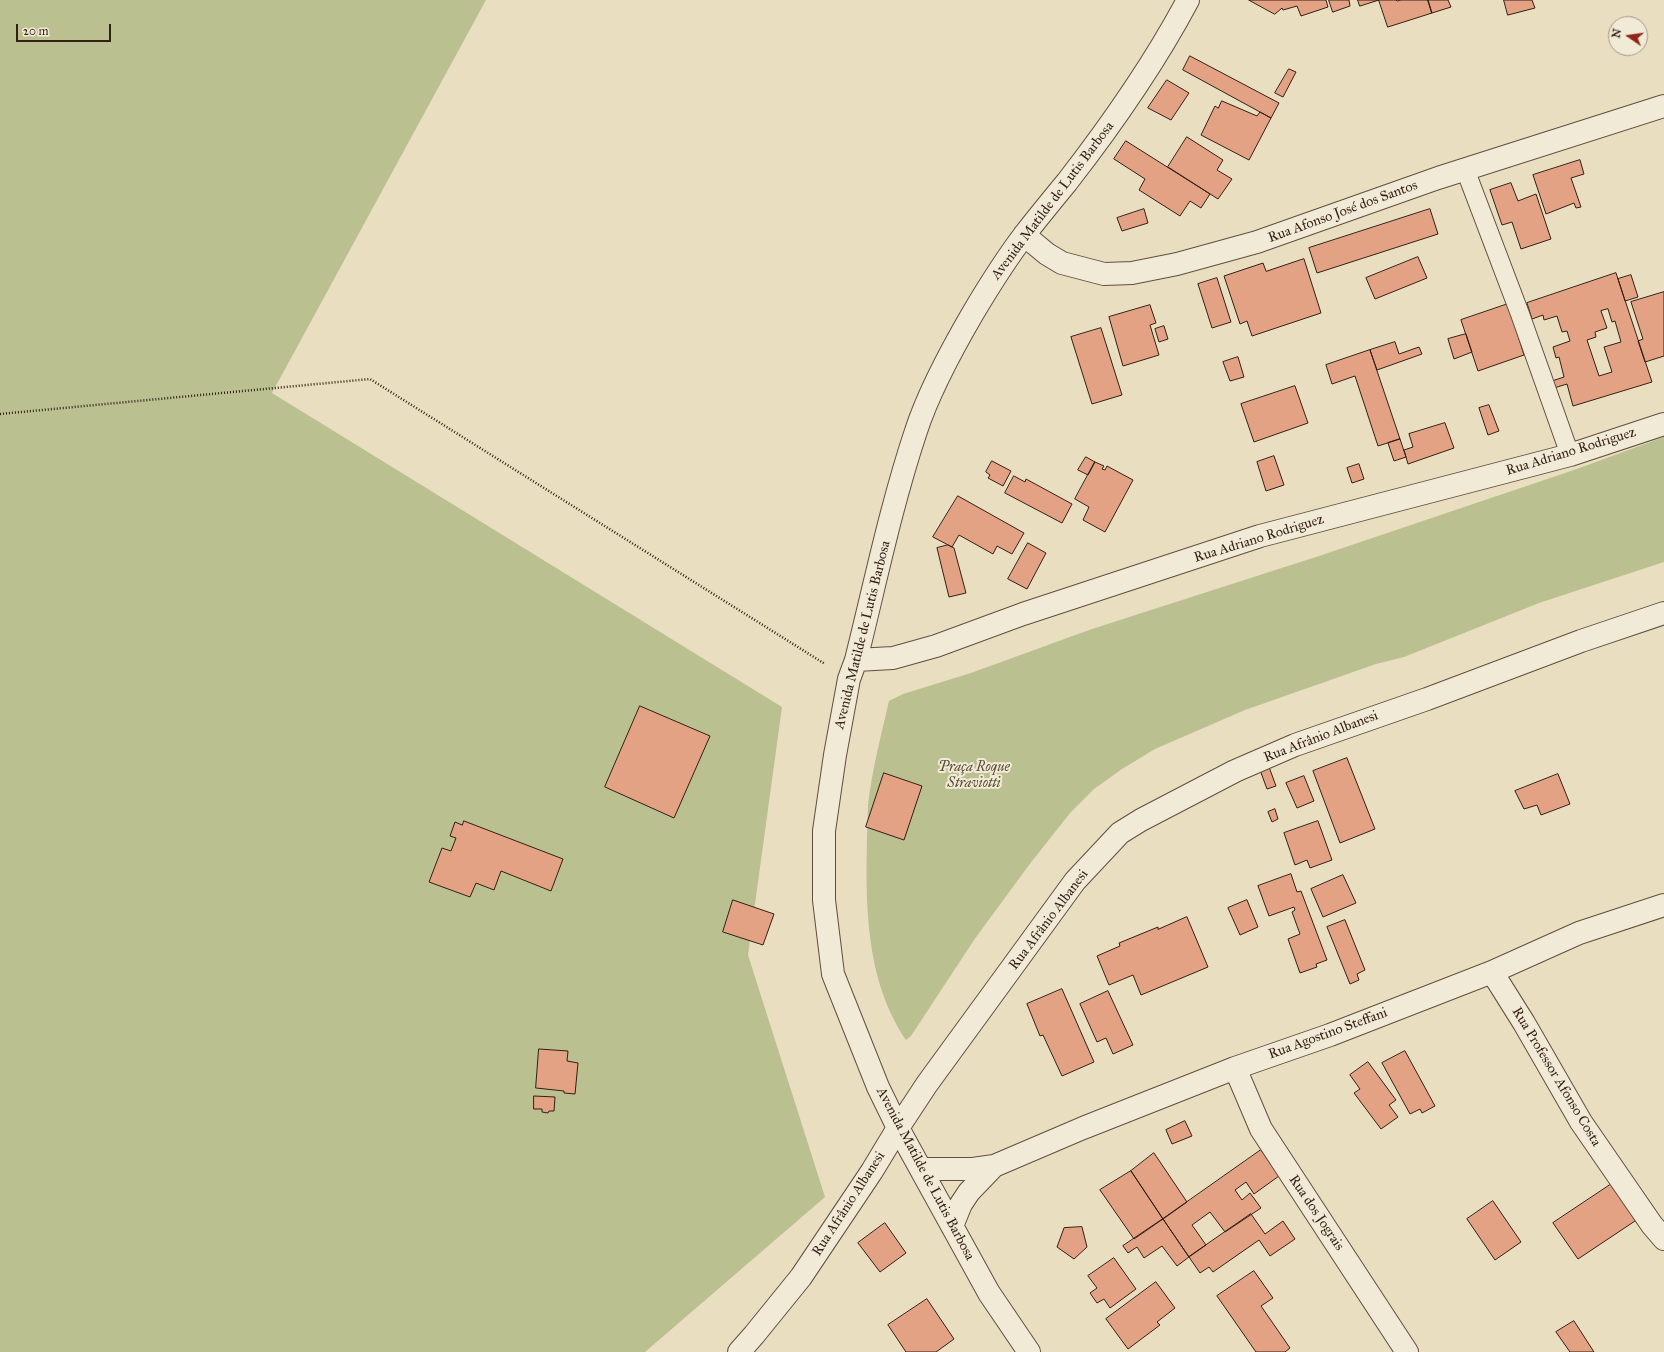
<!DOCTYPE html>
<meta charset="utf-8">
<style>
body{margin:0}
#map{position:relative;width:1664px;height:1352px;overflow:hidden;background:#e9dec0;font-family:"IM FELL Great Primer",serif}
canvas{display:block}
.north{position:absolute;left:1608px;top:16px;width:40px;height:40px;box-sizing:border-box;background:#f1ead6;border:1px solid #a59988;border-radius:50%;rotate:283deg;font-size:11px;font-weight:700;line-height:16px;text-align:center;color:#331f14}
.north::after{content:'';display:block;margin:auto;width:14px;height:18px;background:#8f2418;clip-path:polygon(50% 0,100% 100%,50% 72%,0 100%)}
.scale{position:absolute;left:16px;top:24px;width:95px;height:18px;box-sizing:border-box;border:2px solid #331f14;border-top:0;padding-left:5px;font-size:12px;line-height:14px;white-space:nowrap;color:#331f14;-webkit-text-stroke:3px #f1ead6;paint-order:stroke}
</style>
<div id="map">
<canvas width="1664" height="1352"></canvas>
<div class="north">N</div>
<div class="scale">20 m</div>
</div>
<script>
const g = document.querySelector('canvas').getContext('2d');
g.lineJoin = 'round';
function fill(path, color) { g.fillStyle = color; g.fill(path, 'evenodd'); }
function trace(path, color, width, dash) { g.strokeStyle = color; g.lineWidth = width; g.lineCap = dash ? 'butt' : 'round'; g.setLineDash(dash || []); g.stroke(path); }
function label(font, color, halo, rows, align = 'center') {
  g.font = font + ' "IM FELL Great Primer",serif'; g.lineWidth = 4; g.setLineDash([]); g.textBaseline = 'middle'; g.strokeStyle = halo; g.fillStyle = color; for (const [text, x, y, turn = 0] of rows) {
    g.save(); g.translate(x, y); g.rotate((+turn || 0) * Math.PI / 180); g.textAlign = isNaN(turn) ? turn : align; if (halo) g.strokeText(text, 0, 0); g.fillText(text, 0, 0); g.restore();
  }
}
fill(new Path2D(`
 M0,0H486L272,393L782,707L748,955L825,1197L645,1352H0Z
 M1664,437V562L1539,603L1404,657L1376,664L1245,710L1155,749L1122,769L1094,789L1070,813L1029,865L974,940L911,1036L906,1040C860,972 866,884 868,805C872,770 881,736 889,701L903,694L971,673L1092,629L1319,556L1574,470Z`), '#bac090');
const building = new Path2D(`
 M1249,0H1326L1328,7L1301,16L1297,6L1283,10L1282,8L1275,14Z
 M1329,0H1349L1350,6L1333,12Z
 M1358,0H1379L1360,6Z
 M1379,0H1396L1397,1L1401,0H1428L1432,13L1388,27Z
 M1428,0H1448L1451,7L1432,13Z
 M1504,0H1532L1535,8L1508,15Z
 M1190,56L1279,103L1271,118L1183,70Z
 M1289,69L1296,72L1283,97L1275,93Z
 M1167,80L1189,93L1171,120L1148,108Z
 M1222,101L1257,116L1260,112L1271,118L1249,160L1201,135L1215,106L1218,108Z
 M1187,137L1223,160L1217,170L1232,179L1218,199L1168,167Z
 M1126,141L1210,194L1201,208L1190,201L1180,216L1139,190L1145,179L1114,159Z
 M1580,160L1584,174L1571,178L1581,207L1576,208L1574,203L1546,214L1533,175Z
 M1511,183L1518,201L1536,194L1551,239L1521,249L1512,222L1502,225L1490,190Z
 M1144,209L1148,223L1122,231L1117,218Z
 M1430,209L1438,234L1317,273L1309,248Z
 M1418,257L1427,278L1375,299L1366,278Z
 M1304,259L1321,313L1252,336L1247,321L1240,324L1224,276L1263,263L1266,271Z
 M1616,273L1652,382L1573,406L1567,384L1554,388L1552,381L1564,377L1559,357L1556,358L1553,347L1570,341L1567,331L1562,332L1557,316L1544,320L1543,315L1532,319L1527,303ZM1608,309L1612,322L1615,321L1621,342L1604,347L1612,372L1599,376L1587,340L1596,337L1595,332L1607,328L1601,311Z
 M1631,275L1638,297L1625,301L1618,279Z
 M1217,278L1231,322L1212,328L1198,284Z
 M1664,292V356L1645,362L1638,341L1643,339L1631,302Z
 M1508,304L1524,355L1478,371L1461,320Z
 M1150,305L1156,323L1150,325L1159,355L1123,366L1109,317Z
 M1164,326L1168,339L1159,342L1155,329Z
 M1101,328L1122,395L1092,404L1071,337Z
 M1466,334L1472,352L1454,359L1448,339Z
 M1395,342L1399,354L1419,347L1422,354L1377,370L1370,350Z
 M1370,350L1400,439L1378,446L1355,376L1332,384L1326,365Z
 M1238,357L1244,377L1230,381L1223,362Z
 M1295,386L1308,423L1254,442L1241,404Z
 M1489,405L1499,431L1488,435L1479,408Z
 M1445,423L1454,448L1408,464L1404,450L1413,447L1409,434Z
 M1400,439L1406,457L1394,461L1388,443Z
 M1274,456L1284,485L1266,491L1257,462Z
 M1086,457L1095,462L1088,475L1078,470Z
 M992,461L1011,471L1003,486L988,478L990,475L986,472Z
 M1095,462L1104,466L1102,469L1105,470L1107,466L1133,480L1105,532L1083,520L1089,507L1075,499Z
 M1359,464L1364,479L1352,483L1347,468Z
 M1014,476L1025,482L1026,479L1072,504L1062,523L1005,493Z
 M958,496L1024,533L1012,554L997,546L993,554L959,535L952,547L933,537Z
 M1028,543L1046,553L1027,589L1008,579Z
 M948,545L954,548L966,593L949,597L937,548Z
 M640,706L710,736L674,818L605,787Z
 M1347,758L1375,829L1340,843L1313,771Z
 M1269,767L1276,786L1267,789L1260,770Z
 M884,773L922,786L904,840L866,827Z
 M1558,774L1570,804L1541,815L1537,805L1524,809L1515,791Z
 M1304,776L1314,801L1297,808L1286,783Z
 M1275,809L1278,819L1272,822L1268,812Z
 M464,821L563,859L551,891L501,871L494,890L476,883L470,897L429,882L442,848L451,851L456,838L450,836L455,822L462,825Z
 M1318,821L1332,860L1310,868L1307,860L1295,865L1284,833Z
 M1291,874L1297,892L1301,891L1327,960L1316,964L1317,967L1300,973L1288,939L1300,934L1292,912L1295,910L1294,907L1269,916L1258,886Z
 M1343,875L1356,903L1323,917L1311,889Z
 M733,900L774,914L763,945L723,932Z
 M1247,900L1258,927L1240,935L1228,908Z
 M1187,917L1208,967L1141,995L1133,975L1109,985L1097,956L1120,946L1119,943L1158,927V929Z
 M1345,920L1365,970L1357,974L1359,980L1350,984L1327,927Z
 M1062,989L1094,1062L1062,1076L1043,1035L1040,1036L1027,1004Z
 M1108,991L1133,1045L1113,1054L1106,1038L1097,1042L1080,1004Z
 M539,1049L568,1051L567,1061L578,1063L575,1094L564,1093V1091L536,1088Z
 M1405,1051L1435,1106L1422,1113L1420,1109L1410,1114L1382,1063Z
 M1368,1062L1396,1100L1389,1105L1398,1117L1381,1129L1354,1093L1360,1089L1350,1075Z
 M534,1096L555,1097L554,1111H549L548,1113L542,1112V1109H534Z
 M1185,1121L1192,1136L1172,1144L1166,1130Z
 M1261,1150L1279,1176L1254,1194L1246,1182L1235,1190L1242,1200L1250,1193L1261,1208L1225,1232L1210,1212L1192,1225L1206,1245L1189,1257L1163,1219Z
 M1154,1153L1187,1202L1163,1219L1131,1171Z
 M1131,1171L1163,1219L1134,1239L1100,1190Z
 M1613,1183L1638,1219L1578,1259L1553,1223Z
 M1493,1201L1521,1242L1495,1260L1467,1219Z
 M1251,1214L1265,1234L1283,1221L1295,1239L1270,1256L1259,1240L1213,1272L1209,1267L1200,1273L1189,1257Z
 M1163,1219L1189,1257L1177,1266L1162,1246L1144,1258L1137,1247L1128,1253L1123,1246Z
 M885,1223L906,1253L880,1272L858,1243Z
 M1082,1227L1087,1247L1074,1259L1057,1247L1064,1228Z
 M1114,1258L1136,1289L1110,1308L1104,1299L1097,1303L1090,1293L1097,1288L1088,1276Z
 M1254,1271L1273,1298L1261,1306L1290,1348L1285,1352H1256L1217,1296Z
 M1156,1282L1175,1308L1157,1322L1160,1325L1128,1349L1106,1319Z
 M927,1299L954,1339L936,1352H906L888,1325Z
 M1574,1321L1594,1352H1570L1556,1332Z`);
fill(building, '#e4a284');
trace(building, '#331f14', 1);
const lane = new Path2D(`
 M1465,169L1520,314L1570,455`);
const street = new Path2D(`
 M1024,235L1047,254L1062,263L1104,274L1132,273L1177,264L1257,242L1438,178L1664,106
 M856,660L893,658L936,646L1023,614L1260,536L1570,455L1664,424
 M1492,972L1524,1023L1581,1122L1652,1225L1664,1239
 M1235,1068L1261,1129L1407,1352
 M921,1169H973L994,1166L1083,1128L1235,1068L1330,1035L1492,972L1579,933L1664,905
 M952,1226L961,1204L969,1192L994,1166
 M739,1352L754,1335L801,1277L872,1171L898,1128L927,1084L1075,881L1120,833L1141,820L1235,771L1295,745L1427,699L1581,641L1664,613
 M1029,1352L989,1293L898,1128L878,1087L833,974L824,900V831L835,755L849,679L856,660C875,584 891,506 916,431C929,391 952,349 973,313C989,286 1006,259 1025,234C1039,216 1053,199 1067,182C1112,124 1154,64 1188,0`);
trace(lane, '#604f3f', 20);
trace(street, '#604f3f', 24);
trace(new Path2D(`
 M0,414L370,379L825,664`), '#331f14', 2.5, [1, 2]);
trace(lane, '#f1ead6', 18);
trace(street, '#f1ead6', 22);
label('14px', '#331f14', '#f1ead6', [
 ["Avenida Matilde de Lutis Barbosa",1053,201,-53],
 ["Rua Afonso José dos Santos",1343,212,-20],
 ["Rua Adriano Rodriguez",1571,452,-17],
 ["Rua Adriano Rodriguez",1259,539,-17],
 ["Avenida Matilde de Lutis Barbosa",863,635,-76],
 ["Rua Afrânio Albanesi",1321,737,-21],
 ["Rua Afrânio Albanesi",1049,920,-53],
 ["Rua Agostino Steffani",1328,1034,-20],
 ["Rua Professor Afonso Costa",1556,1077,59],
 ["Avenida Matilde de Lutis Barbosa",925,1174,62],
 ["Rua Afrânio Albanesi",849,1204,-57],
 ["Rua dos Jograis",1316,1213,56]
]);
label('italic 14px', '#5c4f39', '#f1ead6', [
 ["Praça Roque",974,768],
 ["Straviotti",974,784]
]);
</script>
